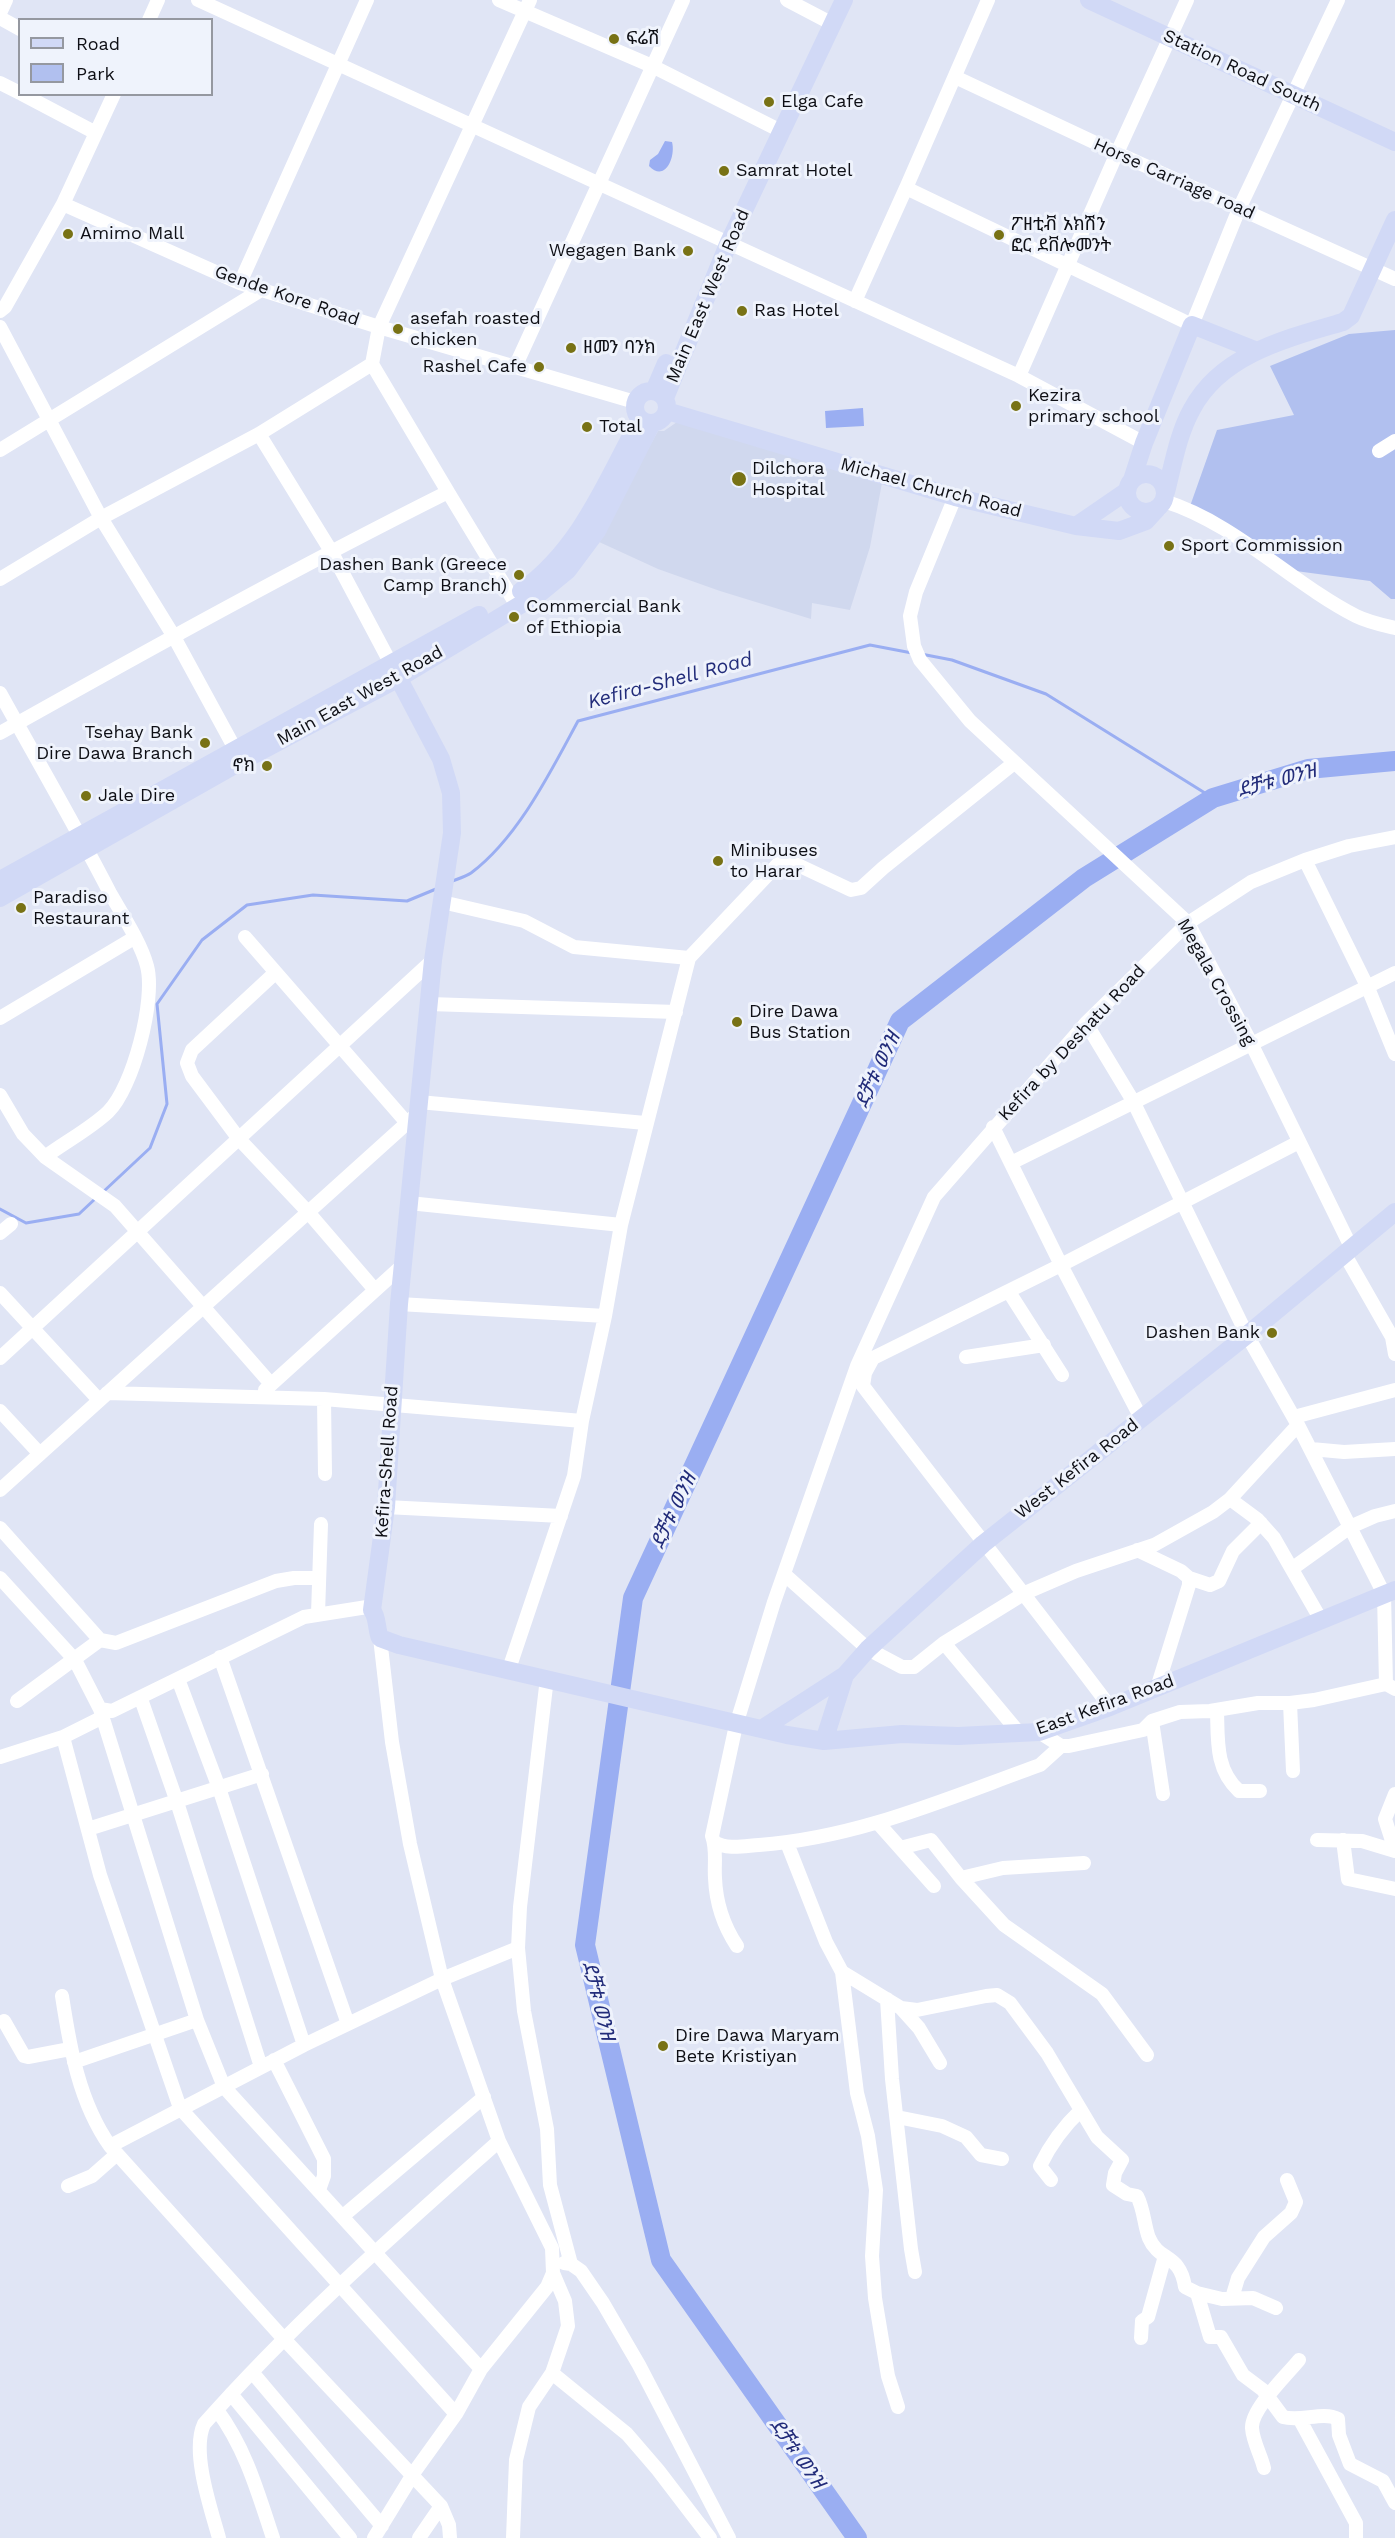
<!DOCTYPE html>
<meta charset="utf-8">
<style>
body{margin:0}
#map{position:relative;width:1395px;height:2538px;overflow:hidden;background:#e0e5f5;font-family:"Work Sans",sans-serif}
canvas{display:block}
.legend{position:absolute;left:18px;top:18px;width:195px;height:78px;box-sizing:border-box;background:#eff3fc;border:2px solid #9598a0;margin:0;padding:8px 10px;list-style:none;font-size:18px;color:#0e0f15}
.legend li{display:flex;align-items:center;gap:12px;height:30px}
.legend b{width:30px;border:2px solid #9598a0}
</style>
<div id="map">
<canvas width="1395" height="2538"></canvas>
<ul class="legend">
<li><b style="height:8px;background:#d1d9f6"></b>Road</li>
<li><b style="height:16px;background:#b1c0ef"></b>Park</li>
</ul>
</div>
<script>
const g = document.querySelector('canvas').getContext('2d');
g.lineJoin = 'round';
function fill(path, color) { g.fillStyle = color; g.fill(path, 'evenodd'); }
function trace(path, color, width, dash) { g.strokeStyle = color; g.lineWidth = width; g.lineCap = dash ? 'butt' : 'round'; g.setLineDash(dash || []); g.stroke(path); }
function label(font, color, halo, rows, align = 'center') {
  g.font = font + ' "Work Sans","Noto Sans Ethiopic",sans-serif'; g.lineWidth = 6; g.setLineDash([]); g.textBaseline = 'middle'; g.strokeStyle = halo; g.fillStyle = color; for (const [text, x, y, turn = 0] of rows) {
    g.save(); g.translate(x, y); g.rotate((+turn || 0) * Math.PI / 180); g.textAlign = isNaN(turn) ? turn : align; if (halo) g.strokeText(text, 0, 0); g.fillText(text, 0, 0); g.restore();
  }
}
fill(new Path2D(`
 M677,422L882,483L870,547L850,610L812,603L811,619L720,591L658,569L597,541L658,431H664Z`), '#d0d8ee');
fill(new Path2D(`
 M1395,330V599H1391L1370,581L1281,569L1189,509L1217,430L1294,415L1270,366L1349,334Z`), '#b1c0ef');
fill(new Path2D(`
 M665,141L672,142C676,157 665,183 649,166L650,160L658,154Z
 M863,408L864,426L826,428L825,411Z`), '#9aaef2');
trace(new Path2D(`
 M921,654L952,660L1046,694L1213,798
 M450,882C457,879 465,877 471,873C518,838 551,771 578,721L870,645L912,653
 M103,1192L150,1148L167,1104L157,1004L202,940L247,905L313,895L407,901L436,889
 M0,1209L26,1223L79,1214L96,1198`), '#9aaef2', 3);
trace(new Path2D(`
 M857,2538L661,2260L585,1945L633,1598L900,1021L1084,878L1213,798L1308,769L1395,761`), '#9aaef2', 20);
trace(new Path2D(`
 M198,0L1019,376L1117,153L1187,0
 M499,0L652,66L783,132
 M787,0L827,21
 M0,13L6,0
 M0,18L20,29
 M149,20L158,0
 M955,77L1117,153L1395,279
 M0,83L20,93
 M22,94L96,133
 M906,188L988,0
 M63,204L240,283L379,327L635,402
 M240,283L367,0
 M855,301L906,188L1192,325L1239,209L1338,0
 M0,311L5,307L63,204L114,94
 M0,327L101,518L173,635L240,758
 M372,364L448,492
 M515,367L683,0
 M1019,376L1144,443
 M259,434L331,551L391,664
 M0,450L261,290
 M1379,451L1395,441
 M955,497L916,592L910,616L914,646L920,660L970,721L1188,923L1251,1043L1351,1247
 M1164,501C1235,523 1290,582 1356,616C1368,622 1382,625 1395,628
 M0,579L101,518L259,434L372,364L379,327L530,0
 M0,693C37,760 75,825 110,893C122,914 141,943 147,966C156,999 133,1088 108,1112C90,1129 65,1142 45,1157
 M0,733C148,650 296,568 448,492L517,606
 M1305,860L1368,988L1395,1054
 M442,902L524,921L574,947L689,958
 M245,937L407,1123
 M275,973L192,1050L187,1063L192,1076L239,1139L308,1212L375,1290
 M429,1004L676,1012
 M0,1018L134,938
 M1086,1023L1133,1101L1247,1335L1298,1425L1384,1594L1386,1684
 M0,1095L23,1134L45,1157L115,1206L271,1384
 M419,1102L645,1123
 M993,1127L1061,1265L1141,1418
 M1013,1162L1395,973
 M409,1203L621,1225
 M0,1233L11,1224
 M1344,1253L1392,1337L1395,1354
 M1009,1292L1062,1375
 M0,1293L99,1400
 M399,1304L605,1316
 M966,1357L1044,1345
 M0,1358L433,960
 M872,1360L865,1373L863,1386C944,1493 1029,1599 1110,1707
 M857,1366L1061,1265L1299,1142
 M265,1390L403,1265
 M107,1393L324,1399L582,1421
 M324,1399L325,1474
 M0,1411L40,1454
 M1294,1417L1395,1390
 M1311,1449L1344,1452L1395,1449
 M0,1490L417,1114
 M1230,1499L1257,1519L1274,1538L1321,1620
 M386,1507L561,1516
 M0,1528L100,1640L116,1643L276,1581L294,1578H318
 M1137,1550L1181,1571L1189,1578V1585L1157,1688
 M1293,1568L1350,1527L1375,1516L1395,1511
 M784,1574L868,1649L902,1667H914L944,1643L1025,1593L1076,1571L1154,1545L1213,1512L1230,1499L1298,1425
 M0,1578L75,1660L100,1709L112,1711L304,1617L367,1607L372,1610
 M1189,1578L1210,1585L1219,1581L1233,1551L1261,1523
 M318,1614L321,1524
 M944,1643L1020,1734
 M220,1657L348,2024
 M509,1669L574,1476L582,1421L605,1316L621,1225L689,958L778,864L791,863L800,866L851,890L861,888L883,868L1014,763
 M547,1678L520,1907L518,1948L524,2011L547,2129L550,2185L571,2264
 M178,1679L219,1788L304,2045
 M141,1699L177,1802L261,2067
 M17,1701L100,1640
 M1290,1703L1293,1771
 M100,1709L197,2020L224,2087L481,2369
 M1217,1710C1218,1740 1215,1769 1239,1791H1260
 M1152,1721L1163,1794
 M1039,1732L1061,1746H1069L1143,1730L1152,1721L1180,1712L1210,1711L1258,1703H1290L1314,1700L1386,1684L1395,1689
 M63,1737L100,1875L180,2108L456,2414
 M0,1757L63,1737L103,1717
 M1395,1794L1385,1819L1395,1850
 M878,1823L934,1886
 M88,1829L262,1774
 M1317,1840L1362,1841L1395,1851
 M1343,1840L1348,1879L1395,1889
 M714,1842C728,1850 744,1846 759,1845C858,1838 948,1798 1040,1765L1061,1746
 M787,1843L826,1942L842,1972L901,2008L919,2028L940,2063
 M900,1848L931,1840L961,1878L1004,1925L1102,1994L1147,2055
 M961,1878L1003,1868L1084,1863
 M737,1946C723,1925 716,1903 715,1878C714,1864 717,1849 712,1836L736,1725L774,1602L857,1366L934,1197L1086,1023L1188,923L1251,882L1305,860L1349,846L1395,837
 M842,1972L857,2093L868,2136L876,2190L872,2256L875,2298L888,2376L898,2407
 M62,1996C70,2048 79,2102 110,2146L283,2338L441,2506L449,2525L450,2538
 M887,1999L892,2079L911,2249L915,2272
 M901,2008L917,2010L986,1996L997,1995L1010,2003L1047,2053L1097,2137L1122,2160L1115,2173L1113,2185L1127,2194L1137,2196C1144,2209 1144,2225 1149,2238C1159,2262 1180,2253 1185,2287L1197,2293L1210,2337H1221L1243,2375L1263,2390L1283,2417C1301,2422 1323,2411 1338,2419L1339,2435L1350,2464L1383,2481L1395,2503
 M4,2021L24,2056L28,2057L70,2049
 M274,2060L324,2159V2176L319,2190
 M74,2062L197,2020
 M897,2117L942,2126L966,2137L981,2155L1002,2159
 M110,2146L304,2045L442,1979L518,1948
 M1051,2180L1040,2166C1051,2143 1063,2127 1081,2110
 M68,2186L92,2176L117,2154
 M343,2216L484,2097
 M564,2263L571,2264L581,2271L603,2303L639,2365L729,2538
 M1197,2293L1222,2299L1253,2298L1276,2308
 M1232,2298L1238,2278L1264,2237L1291,2213L1296,2202L1287,2180
 M1141,2338L1142,2321L1148,2317L1165,2256
 M252,2372L382,2526
 M552,2373L627,2434L658,2470L710,2538
 M231,2394L350,2538
 M217,2410C246,2449 258,2493 273,2538
 M1300,2420L1356,2523V2538
 M1264,2468C1261,2455 1253,2442 1252,2428C1251,2409 1287,2375 1299,2360
 M219,2538C211,2509 191,2452 204,2424C295,2321 397,2232 499,2141
 M374,2538L415,2471L456,2414L481,2369L547,2287L553,2273L552,2248L499,2141L442,1979L410,1844L392,1742L380,1638
 M419,2538L441,2506
 M513,2538L516,2460L529,2407L552,2373L568,2326L565,2301L553,2273`), '#fff', 14);
trace(new Path2D(`
 M1089,0L1395,142
 M635 407a16 16 0 1 1 32 0a16 16 0 1 1-32 0Z
 M654,391L666,363
 M665,398L729,242L844,0
 M667,411L955,497L1076,526L1119,531L1146,521L1157,509
 M1127 493a19 19 0 1 1 38 0a19 19 0 1 1-38 0Z
 M1132,480L1144,443L1192,325L1255,350
 M1166,492C1173,465 1178,434 1192,409C1221,354 1288,338 1343,322L1351,316L1395,220
 M1076,526L1127,491
 M521,591C580,550 607,480 640,419
 M391,664L441,759L451,793L452,833L433,960L399,1304L386,1507L372,1610C378,1618 376,1628 380,1638L399,1645L787,1735L824,1741L902,1734L958,1736L1039,1732L1110,1707L1395,1590
 M0,880L479,615
 M0,898L242,761L399,678L540,593L568,570L597,531L652,423
 M763,1728L845,1675L868,1649L983,1544L1247,1335L1395,1212
 M824,1741L845,1675`), '#d1d9f6', 18);
for (const [x, y, r, color] of [
 [614,39,6,"#787215"],
 [769,102,6,"#787215"],
 [724,171,6,"#787215"],
 [68,234,6,"#787215"],
 [999,235,6,"#787215"],
 [688,251,6,"#787215"],
 [742,311,6,"#787215"],
 [398,329,6,"#787215"],
 [571,348,6,"#787215"],
 [539,367,6,"#787215"],
 [1016,406,6,"#787215"],
 [587,427,6,"#787215"],
 [739,479,8,"#787215"],
 [1169,546,6,"#787215"],
 [519,575,6,"#787215"],
 [514,617,6,"#787215"],
 [205,743,6,"#787215"],
 [267,766,6,"#787215"],
 [86,796,6,"#787215"],
 [718,861,6,"#787215"],
 [21,908,6,"#787215"],
 [737,1022,6,"#787215"],
 [1272,1333,6,"#787215"],
 [663,2046,6,"#787215"]
]) { const dot = new Path2D(); dot.arc(x, y, r, 0, 2 * Math.PI); g.fillStyle = color; g.fill(dot); trace(dot, '#eff3fc', 2); }
label('18px', '#0e0f15', '#eff3fc', [
 ["ፍሬሽ",626,39],
 ["Elga Cafe",781,102],
 ["Samrat Hotel",736,171],
 ["ፖዘቲቭ አክሽን",1011,225],
 ["ፎር ደቨሎመንት",1011,246],
 ["Amimo Mall",80,234],
 ["Wegagen Bank",676,251,"right"],
 ["Ras Hotel",754,311],
 ["asefah roasted",410,319],
 ["chicken",410,340],
 ["ዘመን ባንክ",583,348],
 ["Rashel Cafe",527,367,"right"],
 ["Kezira",1028,396],
 ["primary school",1028,417],
 ["Total",599,427],
 ["Dilchora",752,469],
 ["Hospital",752,490],
 ["Sport Commission",1181,546],
 ["Dashen Bank (Greece",507,565,"right"],
 ["Camp Branch)",507,586,"right"],
 ["Commercial Bank",526,607],
 ["of Ethiopia",526,628],
 ["Tsehay Bank",193,733,"right"],
 ["Dire Dawa Branch",193,754,"right"],
 ["ኖክ",255,766,"right"],
 ["Jale Dire",98,796],
 ["Minibuses",730,851],
 ["to Harar",730,872],
 ["Paradiso",33,898],
 ["Restaurant",33,919],
 ["Dire Dawa",749,1012],
 ["Bus Station",749,1033],
 ["Dashen Bank",1260,1333,"right"],
 ["Dire Dawa Maryam",675,2036],
 ["Bete Kristiyan",675,2057]
], 'left');
label('18px', '#0e0f15', '#eff3fc', [
 ["Station Road South",1242,71,25],
 ["Horse Carriage road",1174,179,24],
 ["Gende Kore Road",287,296,19],
 ["Main East West Road",708,296,-67],
 ["Michael Church Road",931,488,15],
 ["Main East West Road",360,696,-29],
 ["Megala Crossing",1216,982,61],
 ["Kefira by Deshatu Road",1072,1043,-47],
 ["Kefira-Shell Road",387,1462,-86],
 ["West Kefira Road",1077,1469,-38],
 ["East Kefira Road",1105,1705,-20]
]);
label('italic 20px', '#222c7a', '#eff3fc', [
 ["Kefira-Shell Road",670,681,-15],
 ["ደቻቱ ወንዝ",1277,781,-15],
 ["ደቻቱ ወንዝ",878,1070,-65],
 ["ደቻቱ ወንዝ",674,1511,-65],
 ["ደቻቱ ወንዝ",598,2001,76],
 ["ደቻቱ ወንዝ",797,2454,55]
]);
</script>
